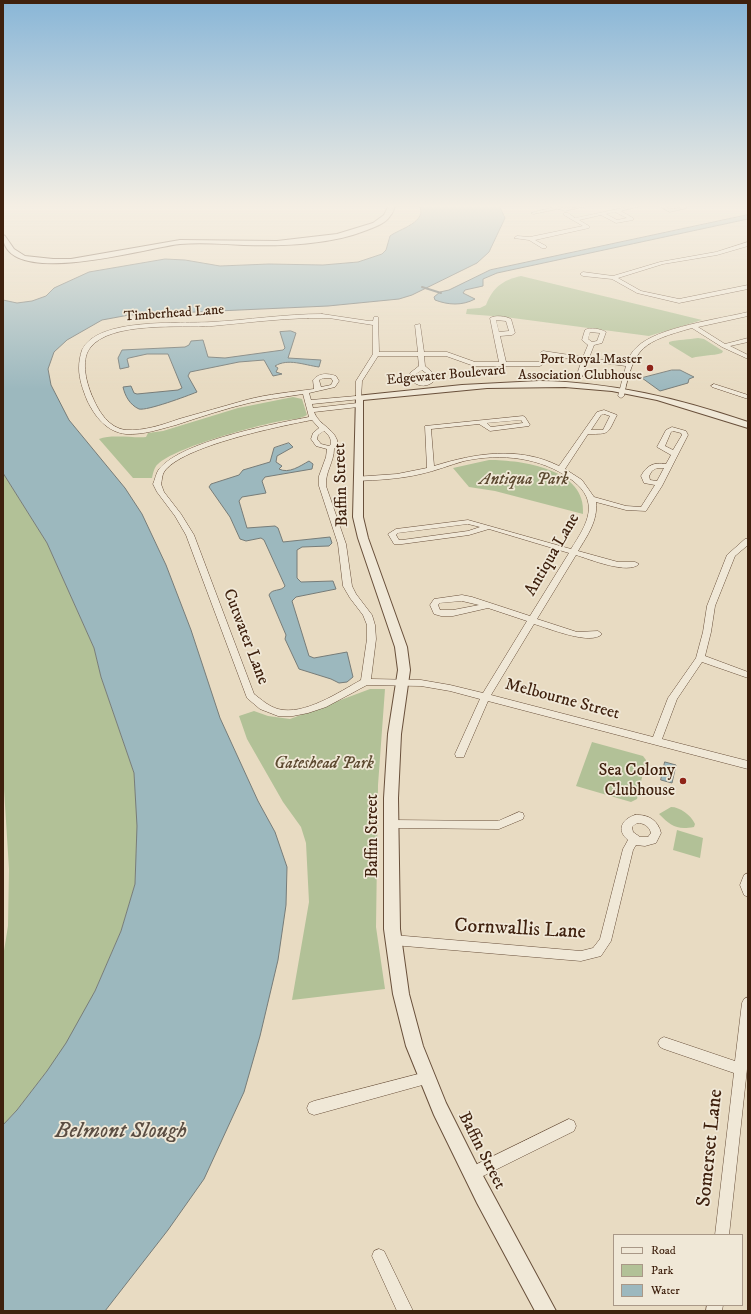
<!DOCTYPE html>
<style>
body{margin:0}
#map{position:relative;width:751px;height:1314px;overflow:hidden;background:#e8dbc2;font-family:"IM FELL DW Pica",serif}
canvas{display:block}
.frame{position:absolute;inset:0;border:4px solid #3f210e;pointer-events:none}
.legend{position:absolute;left:613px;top:1234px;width:130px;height:72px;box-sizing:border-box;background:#f0e8d7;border:1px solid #a99887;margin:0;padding:5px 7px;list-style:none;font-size:12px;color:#3f210e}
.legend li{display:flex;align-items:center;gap:8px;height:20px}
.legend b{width:20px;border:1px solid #a99887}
</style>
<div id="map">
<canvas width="751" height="1314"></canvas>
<div class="frame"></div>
<ul class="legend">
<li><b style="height:5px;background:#f0e8d7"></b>Road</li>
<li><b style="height:11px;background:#b2c197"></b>Park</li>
<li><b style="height:11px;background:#9cb8be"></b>Water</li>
</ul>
</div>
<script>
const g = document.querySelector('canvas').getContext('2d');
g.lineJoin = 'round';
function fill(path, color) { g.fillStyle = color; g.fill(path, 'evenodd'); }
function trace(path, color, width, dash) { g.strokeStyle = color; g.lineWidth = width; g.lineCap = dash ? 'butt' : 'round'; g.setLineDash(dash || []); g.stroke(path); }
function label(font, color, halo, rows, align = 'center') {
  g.font = font + ' "IM FELL DW Pica",serif'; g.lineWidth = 3.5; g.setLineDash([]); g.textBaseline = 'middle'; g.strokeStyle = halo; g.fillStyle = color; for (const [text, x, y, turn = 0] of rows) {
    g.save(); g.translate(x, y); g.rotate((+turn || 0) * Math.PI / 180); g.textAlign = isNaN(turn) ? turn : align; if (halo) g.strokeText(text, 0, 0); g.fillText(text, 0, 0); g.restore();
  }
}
fill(new Path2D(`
 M521,276L702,320L649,336L505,317L466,314L467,309L480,308L486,305C493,287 503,280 521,276Z
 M698,338L704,339L723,351L722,353C712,356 702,355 692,358L669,344V342C679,339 688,340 698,338Z
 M293,397L302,399L307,415C299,420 291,419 281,421C255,426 176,447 158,464C154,467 153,474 152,478H133L99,439C111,434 132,438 146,437L148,433L163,431L238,408Z
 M489,460C522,460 587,469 583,514L495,491L469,487L453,468Z
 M3,473L47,543L94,648L101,677L134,773L138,815L135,884L121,931L95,991L68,1044L17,1110L3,1125V957L8,926L9,869L3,773Z
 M370,689H385L378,785L376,927L385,989L292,1000L309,902L306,843L301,827L283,802L247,739L239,716L254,711L268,716L290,719Z
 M592,742L643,756L646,760L637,799L631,802L576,786Z
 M671,807C680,807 691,815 695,824L694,827C676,830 671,826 659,814Z
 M677,830L703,838L700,858L673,850Z`), '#b2c197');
const water = new Path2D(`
 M419,205H499L505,218L489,252L477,263L412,295L399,299L328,306L129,315L102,320L67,340L54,352L48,369L51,385L69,420L125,488L142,514L166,565L191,630L220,718L258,801L275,832L287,867L286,905L278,960L260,1036L244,1092L204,1179L168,1230L105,1311H3V1125L17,1110L47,1071L66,1043L95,991L121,931L135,884L137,826L134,773L101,677L94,648L47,543L3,473V300L17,303L32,301L46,296L54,288L89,272L165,259L185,260L220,266L269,264L323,265L358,262L382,254L386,250L390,236C399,229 429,222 419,205Z
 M748,215V219L497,273L483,279V286L465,290L463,293L475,299C462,306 448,305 435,300L434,297L440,292L449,290L490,270Z
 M291,331L296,333L288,358L321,360L319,367C304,365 288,358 275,366L278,368L276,372L282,374L273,376L264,360L239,362L190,372L188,376L197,392C187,396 147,411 139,409C130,405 125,396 123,387L131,386L134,393L137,394L178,390L182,388L168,354H147L129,358L127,359L129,367L120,369L118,358L122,350L185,347L189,345L191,341L203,340L208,357L225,358L283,350L285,348L280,332Z
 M672,370H680L694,377L689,379L688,383L660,391L642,378Z
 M289,443L293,447L277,456L276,462L282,466L279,469C289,474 300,466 309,461L313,464L312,469L265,477L262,481L266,493L242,497L239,501L247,528L275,526L278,528L283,542L330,537L332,543L329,546L302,547L297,550V578L301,582L333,581L336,589L296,597L292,601L309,656L314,658L347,652L353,677L347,682L339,683L331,679L299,669L285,639L286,635L269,595C272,588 281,592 285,586L264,540L261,538L246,541L240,539L230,517L209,487L211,484L239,475L243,470L270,462L274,448Z
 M665,762L676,765L672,783L661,780Z`);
fill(water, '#9cb8be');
trace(water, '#777c78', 1);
trace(new Path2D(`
 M422,287L441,293`), '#777c78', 2);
const minor = new Path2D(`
 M549,205C555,205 559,208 565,208C572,209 583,205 591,205L565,211L558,209L533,214L531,213L553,207Z
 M636,205H645L621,211L633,218V220L616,223L601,215L579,220L589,226V228L535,240L546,246V248H542L529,240L514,238L517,236L530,237L583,226L564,215V213H568L575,218ZM615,212L627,218L617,220L606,214Z
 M657,205H662L671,209L680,208L677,205H683L687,208L670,212Z
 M748,242V246L717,255L663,264L618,278L641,291L679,299L748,285V289L679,303L637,293L612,279L583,276L580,274L583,272L613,276L660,262L716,252Z
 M748,312V316L698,327L725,344L748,338V342L730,346L748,355V359L722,347L692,328C643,342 634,346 624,396L621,398L618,396L626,366L588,361L582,377L579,379L576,377L582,360L543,355L540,353L543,351L583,357L588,345L582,340L585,330C590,327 601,329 606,332L602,343L594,345L589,358L627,363C629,357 632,351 637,347C657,327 720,319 748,312ZM590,332L600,333L597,341L592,342L588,339Z
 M322,314L369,321H373L374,317H378L379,352H418L415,325L420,324L424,352H447L475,362H499L490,318C495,315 506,316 511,319L515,333L512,335L500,336L506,362H540L543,364L540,366H474L446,356H424L425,366L432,372L434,381C428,387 420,387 413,382L410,373L419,366L418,356H378L362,381L361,399L312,404L313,408L358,403L361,405L358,407L314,412C319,426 337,429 338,445L334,449C334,462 325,472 326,486L346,544L352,586L356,594L372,615L375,625L376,639L371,679L421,680L450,685L483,693L527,621L488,608L453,616H441L434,614L430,605L434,599L462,595L472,597L530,616L569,553L489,529L469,535L402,544H394L388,534L396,529L468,520L571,549C587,524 601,502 572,480C541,457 501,453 464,461C450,465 435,471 421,474C400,479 378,480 357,481H354V477L397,474L427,468L425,426L523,416L525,417L530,425L529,426L490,431L479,424L431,429L434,466C476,453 519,446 559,466L597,412L604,410L617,415C607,434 611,434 588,434L565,469L582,480L594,497L626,506L641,507L655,485L644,483L641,476C647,465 654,462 666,464L671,455L657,447L666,430L672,427L686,431L688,435L662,486L646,511L626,510L596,502C598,521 587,536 578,551L618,562H635L639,564C628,575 589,559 576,555L537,619L577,632L598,631L602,634C591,646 548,628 534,624L491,695L653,737L668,698L696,658L703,632L707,606L727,555L745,539H748V545L735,556L715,606L711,632L705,656L748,672V678L702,662L677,699L662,739L748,761V769L488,701L465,754L464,757H456L455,754L480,699L450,691L421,686L367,685L326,707L308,713L293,716H278L260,709L247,698L186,535L175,516L157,492L153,484C155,480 156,473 159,469C182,441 273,424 309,417L303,394C285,397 266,399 249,403C224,409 200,417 176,425C160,429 144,435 126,434C107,432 95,417 87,400C83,390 79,379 79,368C79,362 80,356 82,350C97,317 181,324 211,322C248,320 285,314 322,314ZM308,318H329L373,325V354L356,381V396L311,400L309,393L335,387L339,381L336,376C327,373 319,373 313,380L314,389C292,392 268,394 246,400C224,406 201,413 179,419C162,425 144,431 126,430C109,428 99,412 93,398C87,385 80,361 90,348C110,321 181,328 212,326C244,323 276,319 308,318ZM496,320L506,321L509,331L499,332ZM422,370L426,373L428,380L423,382L418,380L416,374ZM324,378H331L333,381L331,385L321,387L319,380ZM604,414L610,416L603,430H591L601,415ZM312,420L319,428L313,433L311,439L316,446L327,449L326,457L319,476V486L338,544L343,586L350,598L363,615L367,625V639L361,680C339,692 304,716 278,709C268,706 262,700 254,694L194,535L181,514L164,492L161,484C162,481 162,475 164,472C181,446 281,426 312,420ZM521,420L523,423L491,427L487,423ZM324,431C329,435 331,438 331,444L329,446L321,444L317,439L318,435ZM673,431L681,433L682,435L673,450L665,446L671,432ZM657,468H664L657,481L650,480L649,476L652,471ZM468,524L480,527L468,531L402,540H399L396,535L398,533ZM462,601L479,605L453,610H440L438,605L440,603Z
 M714,384L748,395V399L712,387L711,386Z
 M519,812L523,813L524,816L523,819L499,829L391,828L387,827L386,824L387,821L391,820L498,821Z
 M635,815C648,814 658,820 661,833L656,843L645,846L636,845L633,850L611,941L601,956L581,961L393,945L389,944L387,940L389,936L393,935L581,951L593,948L600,939L623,849L628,840C616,830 622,819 635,815ZM637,823C644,823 649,826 651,833L648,837H640L633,832L632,827Z
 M748,873V897L744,895L740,885L744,875Z
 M748,997L747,1069L729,1235H715L734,1073L664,1049L660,1047L658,1043L660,1039L664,1037L735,1061L742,1003L744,999Z
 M426,1072L431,1073L432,1078L431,1083L426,1084L314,1115L309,1113L307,1108L309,1103L314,1101Z
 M569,1119L574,1121L576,1126L574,1131L477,1179L472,1181L467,1179L465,1174L467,1169Z
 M379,1249L384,1251L413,1311H397L372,1256L374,1251Z
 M707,1305H723L722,1311H706Z`);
const tertiary = new Path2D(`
 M389,205H395C394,209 393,213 390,216C386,223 375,227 367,230C330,245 284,246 244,245C223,244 202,242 180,244C149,247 3,291 3,235L5,236L14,249L25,256L53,259H71L180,240L277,241L337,234L373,223L384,215Z
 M539,381C612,382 680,399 748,422V428L657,400L612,391L565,387L487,388L363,400V517L368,538L407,647L410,670L401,734L398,798L400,929L409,994L423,1046L446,1103L475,1161L556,1311H535L477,1203L434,1115L406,1046L393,994L384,929V798L388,734L398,670L395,647L358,538L353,517L356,396L462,385Z`);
trace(minor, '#69503b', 1);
trace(tertiary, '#69503b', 2);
fill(minor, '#f0e8d7');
fill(tertiary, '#f0e8d7');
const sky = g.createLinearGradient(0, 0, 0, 389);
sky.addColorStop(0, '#89b6d7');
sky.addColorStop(0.53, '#f5efe4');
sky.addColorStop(1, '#f5efe400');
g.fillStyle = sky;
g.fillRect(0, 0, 751, 389);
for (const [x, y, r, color] of [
 [650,368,4,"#8f2418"],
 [683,781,4,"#8f2418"]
]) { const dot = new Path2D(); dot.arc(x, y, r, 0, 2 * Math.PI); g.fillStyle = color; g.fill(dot); trace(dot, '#f0e8d7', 1.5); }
label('14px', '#3f210e', '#f0e8d7', [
 ["Timberhead Lane",174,314,-4],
 ["Edgewater Boulevard",446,376,-5]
]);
label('14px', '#3f210e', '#f0e8d7', [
 ["Port Royal Master",642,360],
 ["Association Clubhouse",642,376]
], 'right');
label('italic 17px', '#5c4930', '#f0e8d7', [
 ["Antiqua Park",524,480],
 ["Gateshead Park",324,764]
]);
label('17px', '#3f210e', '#f0e8d7', [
 ["Baffin Street",342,485,-92],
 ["Antiqua Lane",553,555,-60],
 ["Cutwater Lane",245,637,69],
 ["Melbourne Street",562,700,15],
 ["Baffin Street",373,836,-90],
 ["Baffin Street",481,1151,63]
]);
label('17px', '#3f210e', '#f0e8d7', [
 ["Sea Colony",675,771],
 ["Clubhouse",675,791]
], 'right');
label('20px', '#3f210e', '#f0e8d7', [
 ["Cornwallis Lane",520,930,3],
 ["Somerset Lane",711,1148,-84]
]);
label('italic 22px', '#5b4e43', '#f0e8d7', [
 ["Belmont Slough",121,1132]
]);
</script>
